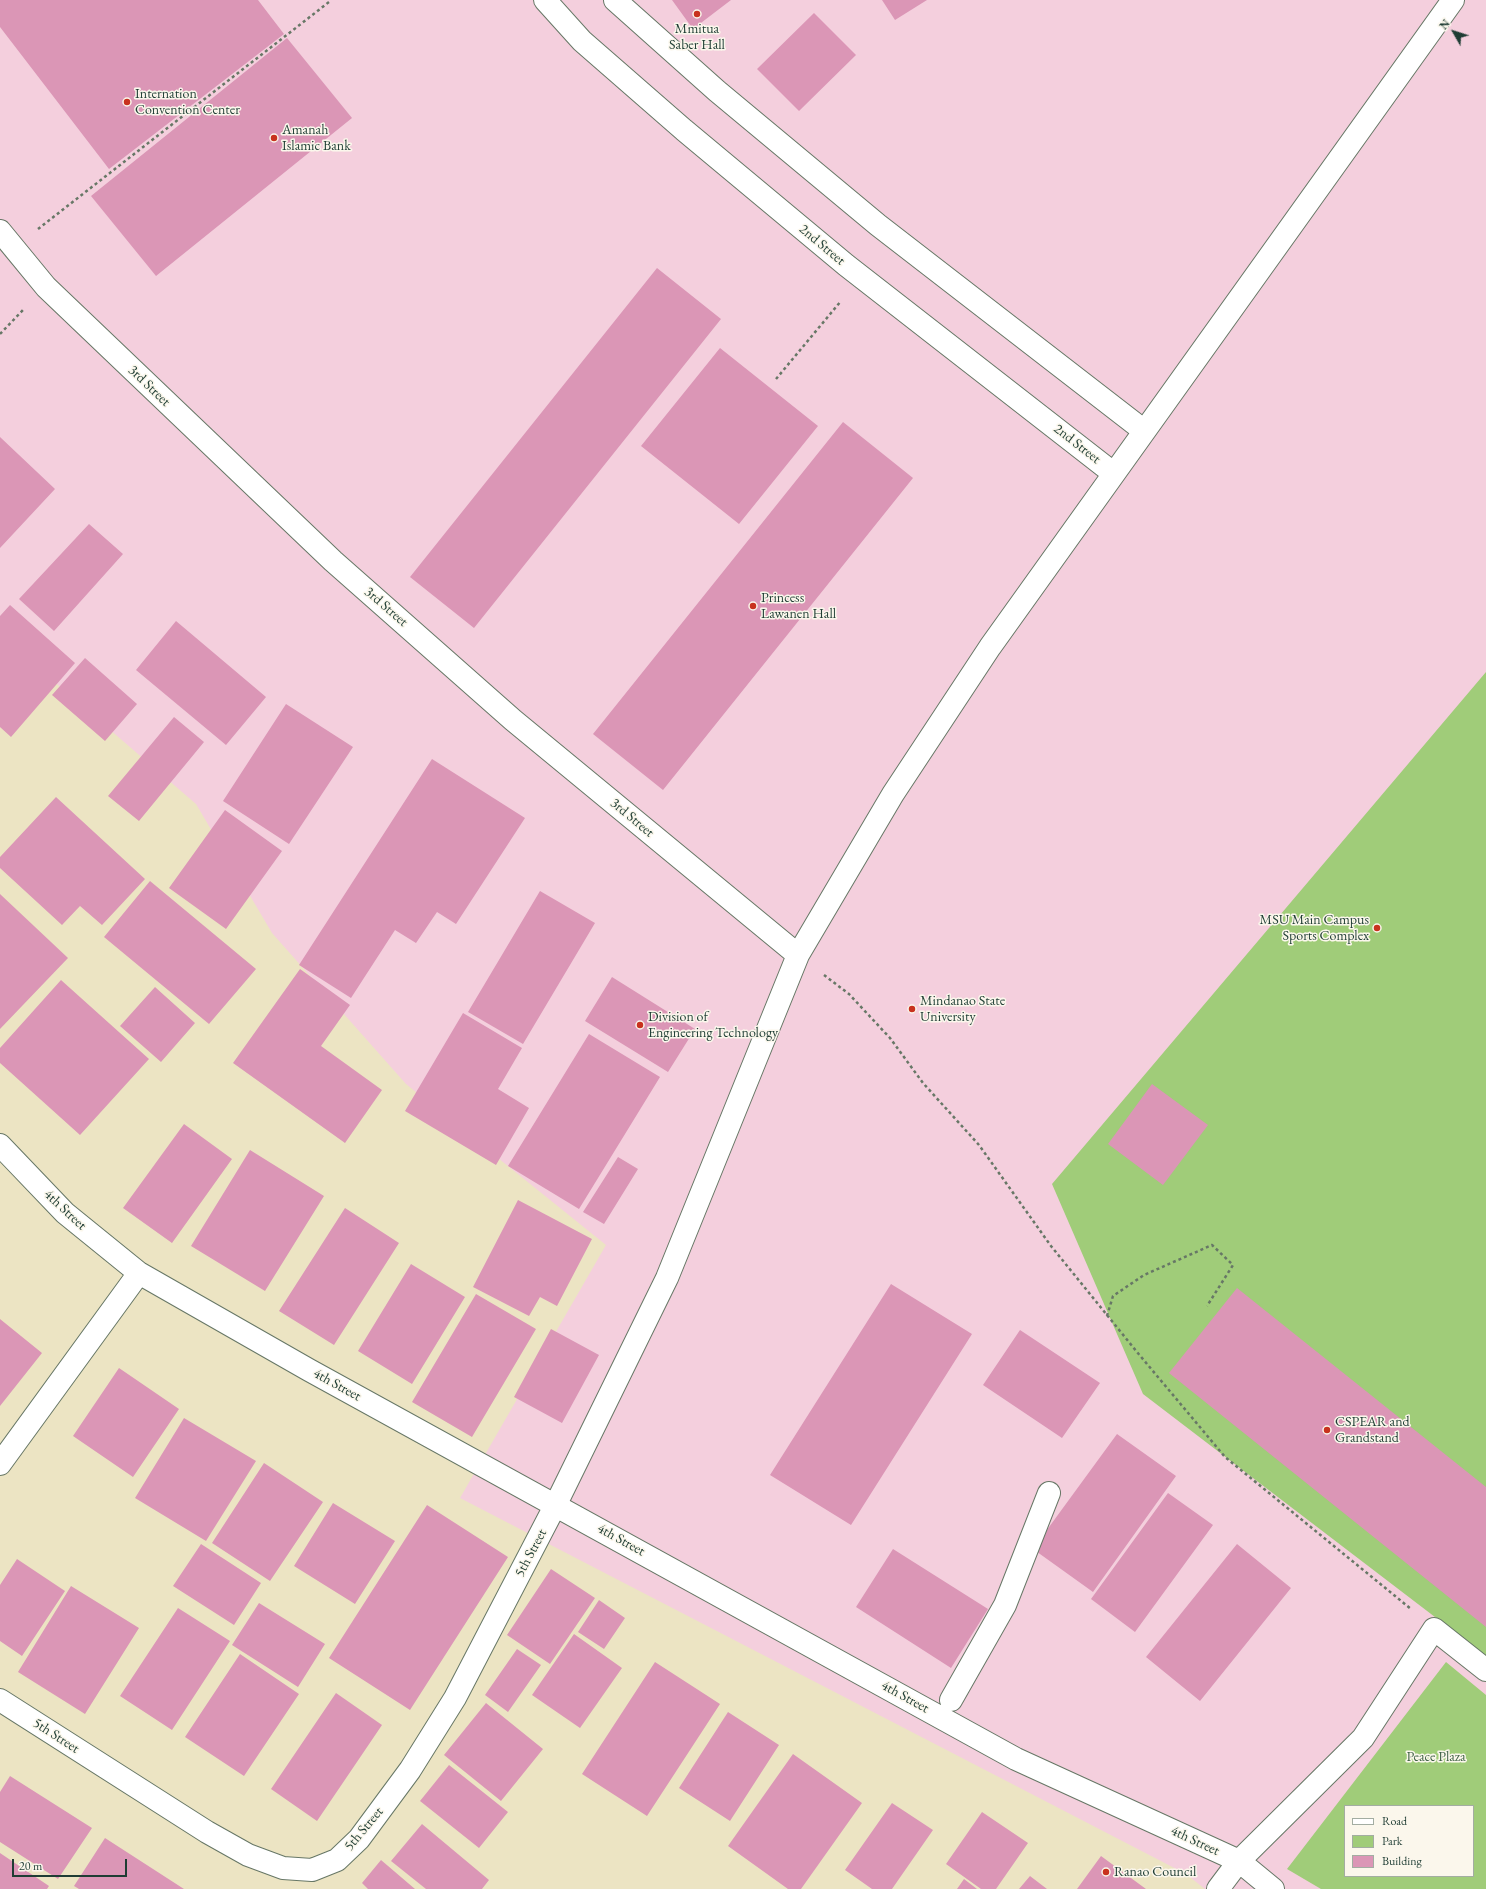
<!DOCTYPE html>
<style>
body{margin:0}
#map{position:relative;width:1486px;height:1889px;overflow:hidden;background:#ece4c3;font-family:"EB Garamond",serif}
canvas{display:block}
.legend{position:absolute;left:1344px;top:1805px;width:130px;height:72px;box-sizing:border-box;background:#fbf7ec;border:1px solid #a3ada2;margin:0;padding:5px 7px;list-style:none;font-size:12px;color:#1f3d34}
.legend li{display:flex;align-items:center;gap:8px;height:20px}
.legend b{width:20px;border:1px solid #a3ada2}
.north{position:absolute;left:1434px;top:12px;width:40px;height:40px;-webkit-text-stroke:3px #fbf7ec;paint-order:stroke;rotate:309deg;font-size:11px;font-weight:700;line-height:16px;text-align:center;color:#1f3d34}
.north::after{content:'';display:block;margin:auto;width:14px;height:18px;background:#1f3d34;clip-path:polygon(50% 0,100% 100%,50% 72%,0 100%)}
.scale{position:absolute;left:12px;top:1859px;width:115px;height:18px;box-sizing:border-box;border:2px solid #1f3d34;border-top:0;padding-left:5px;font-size:12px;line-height:14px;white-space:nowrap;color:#1f3d34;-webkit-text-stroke:3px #fbf7ec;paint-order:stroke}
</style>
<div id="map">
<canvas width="1486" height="1889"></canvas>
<ul class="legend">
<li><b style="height:5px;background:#fff"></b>Road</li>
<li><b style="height:11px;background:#a0cc79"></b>Park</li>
<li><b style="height:11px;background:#db96b6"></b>Building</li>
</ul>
<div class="north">N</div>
<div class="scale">20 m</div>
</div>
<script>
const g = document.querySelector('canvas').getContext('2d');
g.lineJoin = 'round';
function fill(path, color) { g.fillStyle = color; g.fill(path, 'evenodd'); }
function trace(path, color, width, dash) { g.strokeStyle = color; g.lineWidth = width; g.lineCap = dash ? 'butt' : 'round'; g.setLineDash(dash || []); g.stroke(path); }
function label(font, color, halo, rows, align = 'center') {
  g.font = font + ' "EB Garamond",serif'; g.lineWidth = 3; g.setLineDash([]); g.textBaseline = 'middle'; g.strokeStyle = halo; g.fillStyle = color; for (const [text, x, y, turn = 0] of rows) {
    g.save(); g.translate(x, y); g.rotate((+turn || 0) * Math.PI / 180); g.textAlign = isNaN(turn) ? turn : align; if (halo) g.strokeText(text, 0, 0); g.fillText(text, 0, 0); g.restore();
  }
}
fill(new Path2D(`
 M0,0H1486V1889H1205L1186,1874L460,1498L606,1245L406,1084L272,933L196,804L36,666L0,621ZM1345,1806H1473V1876H1345Z`), '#f4cfdd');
fill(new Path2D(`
 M1486,672V1656L1143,1394L1052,1184Z
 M1446,1662L1486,1695V1889H1321L1287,1869ZM1345,1806H1473V1876H1345Z`), '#a0cc79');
fill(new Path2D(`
 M0,0H258L284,34L109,169L0,27Z
 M672,0H731L693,29Z
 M882,0H927L895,20Z
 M814,13L856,55L799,111L757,69Z
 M287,38L352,118L156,276L91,196Z
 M657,268L721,319L474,628L410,577Z
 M720,348L818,426L739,524L641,446Z
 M843,422L913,478L663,790L593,734Z
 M0,437L55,489L0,548Z
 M89,524L123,554L54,631L19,599Z
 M10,605L75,663L11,737L0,727V616Z
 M176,621L266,697L226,745L136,670Z
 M85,658L137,704L105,741L52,695Z
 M286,704L353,747L289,844L223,801Z
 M174,717L204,742L139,821L108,796Z
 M432,759L525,818L456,924L437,912L416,943L395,930L351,998L299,965Z
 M56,797L145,879L102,925L80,906L62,925L0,868V857Z
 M225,810L282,851L226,929L169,888Z
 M150,881L256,969L209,1024L104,937Z
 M540,891L595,923L523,1044L468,1012Z
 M0,894L68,958L0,1029Z
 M300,969L350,1005L321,1046L382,1090L345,1143L233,1063Z
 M612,977L695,1029L668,1072L585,1021Z
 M61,980L149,1059L80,1135L0,1063V1048Z
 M155,987L195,1023L161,1062L120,1026Z
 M463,1013L522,1048L498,1089L529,1108L496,1165L405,1111Z
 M589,1034L660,1077L579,1209L508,1166Z
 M1152,1084L1208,1125L1163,1185L1108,1144Z
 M184,1124L232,1159L172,1243L123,1208Z
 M250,1150L324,1196L265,1291L191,1246Z
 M618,1157L638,1169L604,1224L583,1212Z
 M518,1200L592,1239L557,1306L540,1297L529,1316L473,1287Z
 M345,1208L399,1243L334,1345L279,1311Z
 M411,1264L465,1297L412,1384L358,1351Z
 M891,1284L972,1334L851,1525L770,1475Z
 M1237,1288L1486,1487V1627L1169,1373Z
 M476,1294L536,1329L472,1437L412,1402Z
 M0,1319L42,1353L0,1406Z
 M551,1329L599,1355L562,1423L514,1397Z
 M1020,1330L1100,1383L1062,1438L983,1385Z
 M119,1368L179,1409L133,1477L73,1436Z
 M184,1418L256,1461L206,1541L135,1498Z
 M1117,1434L1176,1476L1093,1592L1033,1549Z
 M264,1463L323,1502L270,1581L212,1543Z
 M1168,1493L1213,1525L1135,1632L1091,1599Z
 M333,1503L395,1541L355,1604L294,1566Z
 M427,1505L508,1557L410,1710L329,1658Z
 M201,1544L261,1583L234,1625L173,1586Z
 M1237,1544L1291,1588L1200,1701L1146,1657Z
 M893,1549L988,1609L951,1668L856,1607Z
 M17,1559L65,1591L22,1656L0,1641V1585Z
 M551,1569L595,1598L550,1664L507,1635Z
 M71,1586L139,1628L85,1714L18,1672Z
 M599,1600L625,1618L604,1649L578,1632Z
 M259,1603L325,1644L298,1687L232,1645Z
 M178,1608L230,1641L172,1730L120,1696Z
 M574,1634L622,1668L580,1728L532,1695Z
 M517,1649L541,1665L508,1712L485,1695Z
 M240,1654L299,1694L244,1776L185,1737Z
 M655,1662L720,1704L647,1816L582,1774Z
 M336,1693L382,1725L317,1821L271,1789Z
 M486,1703L543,1749L501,1801L444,1755Z
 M728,1712L779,1745L730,1821L679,1788Z
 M793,1754L862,1803L801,1889H788L728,1846Z
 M449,1765L508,1812L479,1848L420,1801Z
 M10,1776L92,1828L58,1879L0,1842V1792Z
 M892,1803L933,1830L892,1889H872L845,1870Z
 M982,1812L1028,1843L996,1889H981L946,1864Z
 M422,1824L489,1880L482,1889H426L391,1861Z
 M105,1838L184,1889H79L74,1886Z
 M0,1853L49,1886L47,1889H0Z
 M1101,1856L1146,1889H1077Z
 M381,1860L415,1889H368L362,1883Z
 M1030,1876L1047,1889H1019Z
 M964,1879L977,1889H957Z`), '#db96b6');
const minor = new Path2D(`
 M545,0L582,41L684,130L846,265L1113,473
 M615,0L717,91L878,225L1143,430
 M0,231L46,287L333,561L513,720L798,955
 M0,1145L65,1213L139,1273L309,1370L1016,1759L1239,1861L1273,1889
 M0,1464L139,1273
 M0,1700L207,1832L248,1855L283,1868L312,1870L337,1860L359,1839L410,1770L455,1698L556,1504L667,1278L798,955L893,794L990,647L1453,0
 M951,1700L1005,1605L1049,1493
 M1218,1889L1239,1861L1363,1738L1434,1629L1486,1670`);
trace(minor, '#677766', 24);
trace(new Path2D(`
 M38,229L329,2L327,0
 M0,334L23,310
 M776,379L841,301
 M824,975L849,994L890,1038L923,1083L979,1145L1051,1246L1137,1352L1225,1457L1411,1609
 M1107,1316L1113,1296L1144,1275L1212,1245L1233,1265L1207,1306`), '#677766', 2.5, [3, 3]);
trace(minor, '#fff', 22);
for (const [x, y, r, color] of [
 [697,14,4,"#c8321e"],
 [127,102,4,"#c8321e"],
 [274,138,4,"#c8321e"],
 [753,606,4,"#c8321e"],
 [1377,928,4,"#c8321e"],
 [912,1009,4,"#c8321e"],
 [640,1025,4,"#c8321e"],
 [1327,1430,4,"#c8321e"],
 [1106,1872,4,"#c8321e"]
]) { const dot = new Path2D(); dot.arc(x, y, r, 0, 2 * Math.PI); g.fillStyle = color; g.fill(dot); trace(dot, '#fbf7ec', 1.5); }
label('14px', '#1f3d34', '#fbf7ec', [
 ["Mmitua",697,29,"center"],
 ["Saber Hall",697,45,"center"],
 ["Internation",135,94],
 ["Convention Center",135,110],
 ["Amanah",282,130],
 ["Islamic Bank",282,146],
 ["Princess",761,598],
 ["Lawanen Hall",761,614],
 ["MSU Main Campus",1369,920,"right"],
 ["Sports Complex",1369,936,"right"],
 ["Mindanao State",920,1001],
 ["University",920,1017],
 ["Division of",648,1017],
 ["Engineering Technology",648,1033],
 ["CSPEAR and",1335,1422],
 ["Grandstand",1335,1438],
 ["Ranao Council",1114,1872]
], 'left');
label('14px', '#1f3d34', '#fbf7ec', [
 ["2nd Street",822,245,40],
 ["3rd Street",149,386,44],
 ["2nd Street",1077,444,38],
 ["3rd Street",386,607,41],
 ["3rd Street",632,818,40],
 ["4th Street",65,1210,43],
 ["4th Street",337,1385,29],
 ["4th Street",621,1540,29],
 ["5th Street",531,1553,-62],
 ["4th Street",905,1697,29],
 ["5th Street",56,1736,33],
 ["5th Street",364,1829,-50],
 ["4th Street",1195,1841,25]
]);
label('14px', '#3f6145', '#fbf7ec', [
 ["Peace Plaza",1436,1757]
]);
</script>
